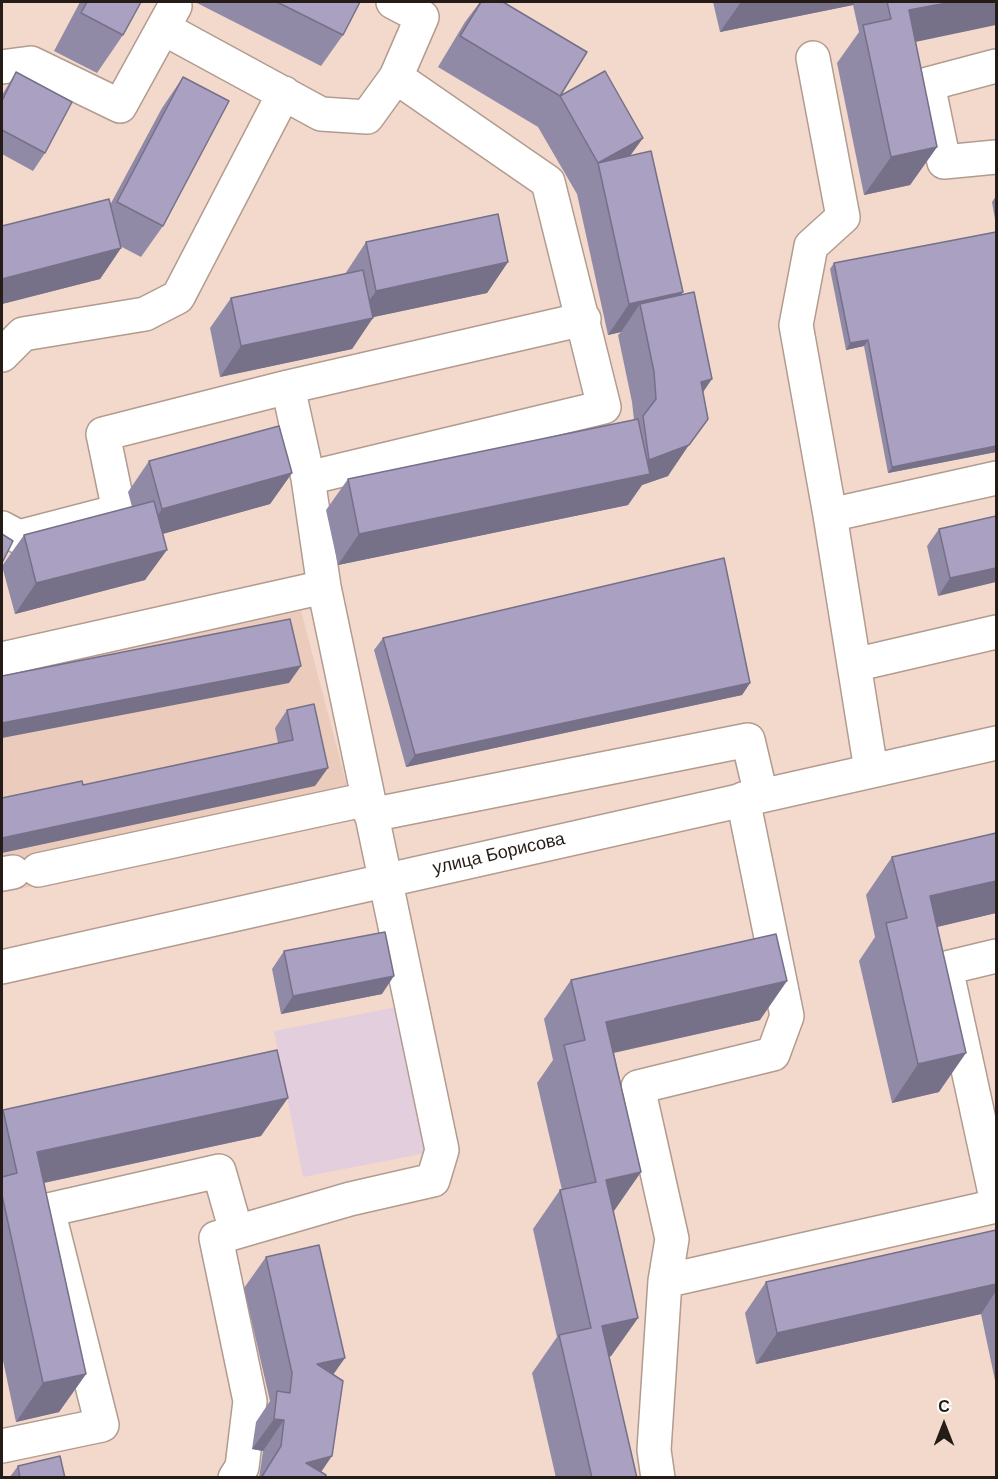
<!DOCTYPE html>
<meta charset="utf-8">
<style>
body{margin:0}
#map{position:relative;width:998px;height:1479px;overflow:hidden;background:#f2d9cc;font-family:Arial,sans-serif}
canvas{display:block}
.frame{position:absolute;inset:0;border:3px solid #251c17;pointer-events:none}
.north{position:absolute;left:914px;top:1395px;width:60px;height:60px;-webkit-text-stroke:4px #fff;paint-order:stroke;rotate:0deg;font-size:16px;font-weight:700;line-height:24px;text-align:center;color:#251c17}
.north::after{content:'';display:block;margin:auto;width:21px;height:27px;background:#251c17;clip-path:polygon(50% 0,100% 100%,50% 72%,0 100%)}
</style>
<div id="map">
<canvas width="998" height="1479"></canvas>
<div class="frame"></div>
<div class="north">С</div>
</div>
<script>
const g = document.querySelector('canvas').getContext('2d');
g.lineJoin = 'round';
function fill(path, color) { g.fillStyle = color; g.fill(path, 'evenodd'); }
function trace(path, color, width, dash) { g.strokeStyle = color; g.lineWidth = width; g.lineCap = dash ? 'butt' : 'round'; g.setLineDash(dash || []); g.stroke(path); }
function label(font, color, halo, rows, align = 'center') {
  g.font = font + ' Arial,sans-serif'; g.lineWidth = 4.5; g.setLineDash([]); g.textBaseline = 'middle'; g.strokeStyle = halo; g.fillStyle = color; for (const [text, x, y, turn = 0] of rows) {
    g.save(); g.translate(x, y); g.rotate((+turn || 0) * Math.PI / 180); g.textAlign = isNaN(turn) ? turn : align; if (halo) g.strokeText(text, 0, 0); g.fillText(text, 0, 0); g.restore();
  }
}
fill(new Path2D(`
 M301,611L355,816L2,893V677Z`), '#ebccbc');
fill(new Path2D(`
 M402,1006L431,1152L303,1177L274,1031Z`), '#e2cedd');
const minor = new Path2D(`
 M163,28L321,114L367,117L396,77L422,17L393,2
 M813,58L843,217L811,246L796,325L830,515L871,770
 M996,66L928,84L944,162L996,157
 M2,67L31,63L120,106L175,6
 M2,355L23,334L145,314L178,297L284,93
 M288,387L584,319
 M830,515L996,478
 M2,528L19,537L119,511L103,434L288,387L308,478
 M2,659L324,587
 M854,665L996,632
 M371,815L748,740L761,795
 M38,870L368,799
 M2,874L13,872
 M996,956L946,968L996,1198
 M665,1281L672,1239L638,1087L773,1054L787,1016L743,799
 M2,1446L102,1425L48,1210L219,1171L236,1231
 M235,1478L242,1467L250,1401L216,1238L350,1199L433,1180L442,1150L324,587L308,478L604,407L548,182L396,77
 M658,1478L654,1450L665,1281L996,1206`);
const major = new Path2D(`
 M2,967L996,743`);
trace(minor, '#b29b8f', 36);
trace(major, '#b29b8f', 36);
trace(minor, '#fff', 33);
trace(major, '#fff', 33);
fill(new Path2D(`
 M80,2H141L123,35L97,73L54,51Z
 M195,2H360L343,35L321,66Z
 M480,2H503L560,96L643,138L630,156L683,292L680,296L703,392L668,476L642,485L628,505L338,565L326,510L348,479L634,420L632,402L618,335L621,332L608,335L577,194L538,127L438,67L465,22Z
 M713,2H996L915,42L937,147L910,185L864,195L837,63L859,32L853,5L720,32Z
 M16,72L45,153L33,171L2,154V95Z
 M183,77L163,226L141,257L120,246L121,248L100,279L2,304V226L110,205L162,108Z
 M996,196V225L992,202Z
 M366,242L508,262L487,293L373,317L352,349L220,377L210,328L231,298L345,274Z
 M834,263L996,452L888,473L864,346L846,350L830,269Z
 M149,461L292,473L270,504L162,534L145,580L15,614L2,566L24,535L132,507L128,492Z
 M996,516L938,596L927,546L939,529Z
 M383,638L750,683L742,695L406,767L374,650Z
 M287,710L315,786L83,785L278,743L275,728Z
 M996,833V913L937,927L939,1092L892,1103L859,961L875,937L866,895L892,857Z
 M284,951L382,994L281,1014L272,969Z
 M571,980L760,1020L614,1053L641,1172L613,1211L638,1318L611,1356L609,1357L637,1478H556L532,1373L557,1337L533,1229L560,1190H562L537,1083L553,1060L544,1019Z
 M3,1110L261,1136L44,1183L86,1374L59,1412L16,1422L2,1356V1112Z
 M996,1230V1385L981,1314L756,1364L745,1313L766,1282Z
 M266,1257L333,1375L321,1472L325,1478H259L263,1451L252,1449L256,1422L270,1401L244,1288Z
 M18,1466L65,1478H9Z`), '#918aa7');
fill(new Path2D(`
 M741,2H855L853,5L720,32Z
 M952,2H996V25L882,49L909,10Z
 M643,138L621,168L598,163Z
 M937,147L910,185L864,195L891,157Z
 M121,248L100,279L2,304V279Z
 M508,262L487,293L355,321L376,291Z
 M683,292L661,322L640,304L621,332L608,335L629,304Z
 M373,318L352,349L220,377L241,346Z
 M868,340L864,346L846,350L850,343Z
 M712,379L691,410L701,382Z
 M689,445L668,476L642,485L628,505L338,565L359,534L637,477L649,460Z
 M996,446V452L888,473L892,467Z
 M292,473L270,504L141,540L162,509Z
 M167,550L145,580L15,614L36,583Z
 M996,568V582L938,596L950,578Z
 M301,666L289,683L2,738V723Z
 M750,683L742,695L406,767L415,755Z
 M328,768L315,786L2,853V838Z
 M996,881V913L903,935L930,896Z
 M394,976L382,994L281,1014L293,996Z
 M787,981L760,1020L580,1060L606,1022Z
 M966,1053L939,1092L892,1103L918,1064Z
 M288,1098L261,1136L10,1190L37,1152Z
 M641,1172L614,1211L580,1219L606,1180Z
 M996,1284V1291L981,1314L756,1364L777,1333Z
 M638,1318L611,1356L576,1364L602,1326Z
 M345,1358L323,1389L317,1364Z
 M86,1374L59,1412L16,1422L43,1383Z
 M274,1419L284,1420L263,1451L252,1449Z
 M332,1456L317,1478L306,1463Z`), '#767088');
const building = new Path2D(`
 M87,2H141L123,35L81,13Z
 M277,2H360L343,35Z
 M481,2H503L587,52L560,96L460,36Z
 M887,2H952L909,10L937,147L891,157L863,25L891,19Z
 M605,71L643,138L598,163L560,96Z
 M16,72L72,102L45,153L2,130V101Z
 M183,77L229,101L163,226L117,202Z
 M651,151L683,292L629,304L598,163Z
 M109,199L121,248L2,279V226Z
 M498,214L508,262L376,291L366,242Z
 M996,232V446L892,467L868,340L850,343L834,263Z
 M363,270L373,318L241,346L231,298Z
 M694,292L712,379L701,382L708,419L689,445L649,460L643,416L656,399L654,372L640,304Z
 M638,419L650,474L359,534L348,479Z
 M279,426L292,473L162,509L149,461Z
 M154,501L167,550L36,583L24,535Z
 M996,516V568L950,578L939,529Z
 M2,534L13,541L2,563Z
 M724,558L750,683L415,755L383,638Z
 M290,619L301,666L2,723V676Z
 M314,704L328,768L2,838V798L82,781L83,785L293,740L287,710Z
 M996,833V881L930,896L966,1053L918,1064L886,923L907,918L892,857Z
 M385,932L394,976L293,996L284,951Z
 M776,934L787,981L606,1022L641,1172L606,1180L638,1318L602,1326L637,1478H592L559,1335L591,1328L560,1190L596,1182L564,1045L585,1040L571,980Z
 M277,1050L288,1098L37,1152L86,1374L43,1383L2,1195V1177L17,1173L3,1110Z
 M996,1230V1284L777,1333L766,1282Z
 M319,1245L345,1358L317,1364L343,1381L332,1456L306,1463L326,1475L325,1478H261L281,1446L284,1420L274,1419L277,1391L290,1393L292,1373L266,1257Z
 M60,1456L65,1478H20L18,1466Z`);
fill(building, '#a9a0c2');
trace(building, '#767088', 1.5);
label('18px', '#251c17', '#fff', [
 ["улица Борисова",499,854,-13]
]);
</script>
